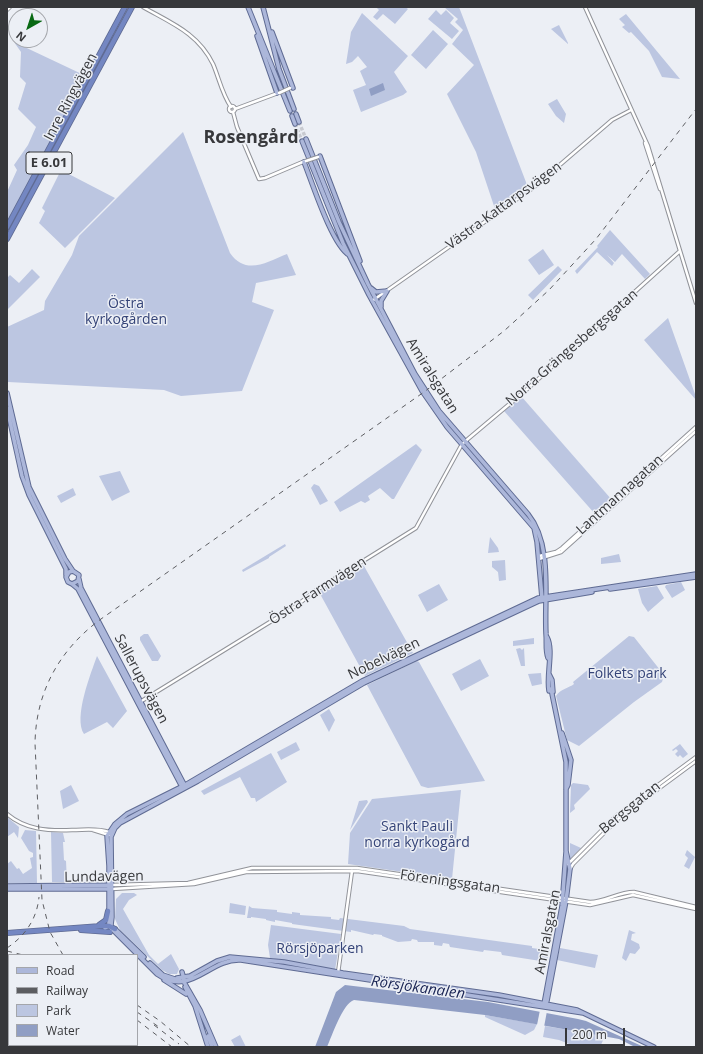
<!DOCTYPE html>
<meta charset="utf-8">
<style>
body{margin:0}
#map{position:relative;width:703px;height:1054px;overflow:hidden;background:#eceff5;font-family:"Open Sans",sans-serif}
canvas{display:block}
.frame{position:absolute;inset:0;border:8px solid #37383b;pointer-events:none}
.legend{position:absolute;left:8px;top:954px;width:130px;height:92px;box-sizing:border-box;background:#eceff5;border:1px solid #a4a6ab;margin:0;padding:5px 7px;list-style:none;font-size:12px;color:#37383b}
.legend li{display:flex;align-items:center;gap:8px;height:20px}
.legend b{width:20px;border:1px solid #a4a6ab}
.north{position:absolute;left:8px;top:8px;width:40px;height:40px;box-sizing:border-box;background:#eceff5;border:1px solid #a4a6ab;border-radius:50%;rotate:219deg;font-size:11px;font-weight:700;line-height:16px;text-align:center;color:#37383b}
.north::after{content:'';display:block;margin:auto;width:14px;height:18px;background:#096914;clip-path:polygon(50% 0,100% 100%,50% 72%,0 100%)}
.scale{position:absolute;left:565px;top:1028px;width:60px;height:18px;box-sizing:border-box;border:2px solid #37383b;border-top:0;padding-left:5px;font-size:12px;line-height:14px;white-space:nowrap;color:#37383b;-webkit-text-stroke:3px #eceff5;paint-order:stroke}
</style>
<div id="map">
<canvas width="703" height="1054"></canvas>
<div class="frame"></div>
<ul class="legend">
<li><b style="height:5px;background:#acb7da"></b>Road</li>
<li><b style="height:5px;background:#5c5d61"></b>Railway</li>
<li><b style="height:11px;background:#bcc6e1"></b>Park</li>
<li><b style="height:11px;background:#909ec4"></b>Water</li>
</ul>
<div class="north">N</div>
<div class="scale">200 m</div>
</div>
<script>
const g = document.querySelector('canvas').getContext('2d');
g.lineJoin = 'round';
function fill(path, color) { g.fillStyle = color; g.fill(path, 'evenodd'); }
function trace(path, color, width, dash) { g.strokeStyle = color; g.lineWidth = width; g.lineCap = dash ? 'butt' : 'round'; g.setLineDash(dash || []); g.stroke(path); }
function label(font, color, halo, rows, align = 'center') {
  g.font = font + ' "Open Sans",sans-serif'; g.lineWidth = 3; g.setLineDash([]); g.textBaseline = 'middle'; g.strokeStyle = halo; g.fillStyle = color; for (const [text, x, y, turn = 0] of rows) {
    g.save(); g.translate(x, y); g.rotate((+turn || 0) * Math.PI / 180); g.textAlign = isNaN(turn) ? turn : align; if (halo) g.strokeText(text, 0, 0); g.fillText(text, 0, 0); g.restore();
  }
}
fill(new Path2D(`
 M376,7H405L408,9L395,24L383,14L377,20L373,17L379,10Z
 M444,7H459L529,190L496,212L476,152L447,94L474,65L452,44L463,30L455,22L458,19Z
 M436,10L441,15L446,10L454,18L450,23L459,31L452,39L428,19Z
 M362,13L408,56L394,72L407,92L403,95L361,112L353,90L366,85L360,71L367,67L358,56L352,62L346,64L351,32Z
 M626,14L680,79L662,77L649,51L631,32L629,33L622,27L625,25L619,19Z
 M559,25L568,43V44L551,29Z
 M433,30L448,44L426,69L411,55Z
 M14,42L86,76L7,223V192L17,170L14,165L28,145L36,127L18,109L26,83L20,77L21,52Z
 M87,81L90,83L7,237V230Z
 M557,99L566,114L564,123L556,116L548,104Z
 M183,132L230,253C246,276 267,262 287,254L296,275L256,283L252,302L274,310L242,391L181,396L164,390L8,382L7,327L44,310L45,301L72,255L79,236Z
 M61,170L115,198L65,248L39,223L45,211L42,208Z
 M610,230L650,274L645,279L622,254L615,262L607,255L614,263L612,266L597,252L577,274L575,271L598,247L597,246Z
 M543,249L554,265L539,275L528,260Z
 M558,266L562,270L533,300L528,295Z
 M32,269L40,277L7,310V278L10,275L19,283Z
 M668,318L696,397V400L644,340Z
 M521,396L612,500L595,514L504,411Z
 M416,444L422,450L394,499H392L380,488L368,496L370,500L365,503L361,501L340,512L334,502Z
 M120,471L130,492L112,501L99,476Z
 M314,484L319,486L328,501L320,505L311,488Z
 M73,488L76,495L61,503L57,496Z
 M490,537L498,548L499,552L488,553Z
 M285,544L286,546L269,557V558L243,572L242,570Z
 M619,554L621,562L601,564V558Z
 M505,560L506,580L499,581L498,572L492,567V561Z
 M362,565L364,566L413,653L365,676L319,592Z
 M681,582L685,590L672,598L665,587L666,585Z
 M439,584L448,600L427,612L418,595Z
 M657,586L664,598L648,612L642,603L638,589Z
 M144,634H148L161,656L158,661H152L140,640V637Z
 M629,636L634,637L664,675L662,682L634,702L579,746L567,740L556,696C560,689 569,688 574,684L573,682Z
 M534,638V644L513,646V641Z
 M520,648L522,650L524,648L525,666H521L516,649Z
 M97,656L127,711L113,728L107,722L84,734C73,718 91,673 97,656Z
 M480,659L489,676L461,691L452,674Z
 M417,661L419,662L485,781L428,788L421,786L367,685Z
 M541,673L542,684L532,686L528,674Z
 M329,709L335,720L329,732L320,715Z
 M296,742L300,750L281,760L277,752Z
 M680,744L688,754L683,758L680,755L678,757L675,754L678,751L676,749L673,751L672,750Z
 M271,753L287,782L256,802L255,798H251L240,777L204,795L201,791Z
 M573,783L588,785L590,789L574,805L575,809L570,813L571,785Z
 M71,785L79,801L63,809L60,791Z
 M461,790L452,879L348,864L350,833L372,799Z
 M367,800L368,802L350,830L359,801Z
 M7,817L19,827L18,838L14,832L7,837Z
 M25,830L36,831L37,883H7V864L11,861L17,869L19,868L23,874L32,868L30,858L33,857V853L29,851L21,838Z
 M51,832L63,833L65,842H63L64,860L66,861L67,882H52Z
 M570,843L581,848L571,859L570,858Z
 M687,850L695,857L689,869L684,866L688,858L685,855Z
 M122,893H134L137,895L129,900L123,909L149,955L158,964L171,954L179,969L177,974H169L162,970L120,930L115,919L116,899Z
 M230,903L246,906L245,915L229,913Z
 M249,906L252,908L277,910V912L292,914V912L300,913V915L331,917V919L339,920L340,918L404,926L410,929L532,946V948L546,950L550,949L547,962L502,955L501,952L484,950L483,952L450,947L449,944L443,943L442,946L434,945V942H418L417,940L412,939L411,941L398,942L382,936V935L374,934L373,935L351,930V932L292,924V923L275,920V922L266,920V919L251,917V918H247Z
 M271,925L341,934L335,970L270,958L268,945Z
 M629,930L636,933L632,934L631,940L639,944L640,948L635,954L630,953L626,961L622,958Z
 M560,948L598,955L595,968L557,960Z
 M485,1015L537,1024L534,1030L525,1035L485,1017Z
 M545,1026L605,1036L600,1047H577L559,1040L543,1037Z
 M240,1035L246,1047H235L231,1040Z`), '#bcc6e1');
fill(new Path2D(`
 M383,83L385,90L371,96L369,89Z
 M345,985L488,1002L578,1019L586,1021L644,1047H635L619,1039L485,1015L354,1000C343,1003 332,1036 327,1047H315L336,992Z`), '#909ec4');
fill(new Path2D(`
 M540,1010L547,1011L544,1027L537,1025Z`), '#eceff5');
trace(new Path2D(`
 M299,122L306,139
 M295,124L302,141`), '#c8cad0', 3.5, [3.5, 2]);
const minor = new Path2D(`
 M143,7C171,23 198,33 213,64C219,78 222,94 231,107
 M585,7L648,146L696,303
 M7,10L10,7
 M229 109a3 3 0 1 1 6 0a3 3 0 1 1-6 0Z
 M235,109L278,93
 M233,112L237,127L259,179L265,178L305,161
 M645,143L660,189
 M372,301L533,188L612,120L631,110
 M539,556L556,552L562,548L696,427
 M539,559L561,552L696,431
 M140,702L296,606L315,591L416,528L462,444L525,391L680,251
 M7,814C26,830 48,831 72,830C85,830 97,828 109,832
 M93,830L109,835
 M568,864L616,816L696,757
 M570,869L573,864L619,818L696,761
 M112,885L188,883L252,868H357L590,902C605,902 618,892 634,892L696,907
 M112,889L194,884L246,872L357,871L590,905L633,895L696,909
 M338,973L352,871`);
const major = new Path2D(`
 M248,7L290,111
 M263,7L279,69L294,109
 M272,32L293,88
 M257,36L277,93
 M296,114L299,122
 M292,116L295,124
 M306,139L339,222L368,284L415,374L439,411L528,514C553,545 544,596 546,634C547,643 545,649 548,658
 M302,141L343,243L369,295L422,391L447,427L534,528L537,542L542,598
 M320,156L360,261
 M304,162C312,182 332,245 349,255
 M371,288L376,292L387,291
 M381,307V301L387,291
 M7,393L29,487L65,559L73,571L79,575L78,581L72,584L68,582L66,577L69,572L73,571
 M7,408L22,476L29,495L66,569V575
 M79,579L81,588L185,786
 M72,584L78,589L182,787
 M610,589L696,577
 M547,637C554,650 546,675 549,691
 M549,674L552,680L553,692
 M562,733L571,760L568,785L566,789
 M7,886L109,885
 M7,889H109
 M105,928L111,925L112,917L111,837L115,828L120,823L198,781L364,683L539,601L592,592
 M115,929L144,957
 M150,963L163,975L184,982L200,1010L216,1047
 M182,972L184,979
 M177,978L190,976L217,961L230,957L284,962L343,973L499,995L577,1010L654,1047
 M164,980L186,994
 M185,987L195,1006L208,1047
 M544,1004L547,1001L566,901L570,869L566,851V762L551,689
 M544,1004L562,906L566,852
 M583,1013L241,960C209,958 191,998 157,974L109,926V866L107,836L115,824L127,814L185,785L362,681L538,598L696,574
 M208,1036L212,1047`);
const highway = new Path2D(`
 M7,227L125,7
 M7,239L132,7
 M99,925L106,920L108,911
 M81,930L110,932
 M7,933L101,926H109L115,929`);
trace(minor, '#919399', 4.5);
trace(major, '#5f6b93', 5.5);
trace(highway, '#5f6b93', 6);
trace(minor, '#fff', 2.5);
trace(major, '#acb7da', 3.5);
trace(highway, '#7487c2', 4.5);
trace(new Path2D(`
 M7,948C25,936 37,919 39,897
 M7,951L23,955
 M63,955L50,932L42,900L35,743C36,691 60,649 101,619L424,392L504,331L549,290L596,239L696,109
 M7,957H9
 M137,1005L160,1021L191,1047
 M137,1012L159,1027
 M137,1020L172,1047
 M154,1025L179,1044`), '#5c5d61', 1, [5, 5]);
const minorBridge = new Path2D(`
 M279,93L290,88
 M306,161L318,157`);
trace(minorBridge, '#919399', 4.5, []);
trace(minorBridge, '#fff', 2.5);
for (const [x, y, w] of [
 [49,163,46]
]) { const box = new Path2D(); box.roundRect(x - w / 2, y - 11, w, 22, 3); g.fillStyle = '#eceff5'; g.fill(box); trace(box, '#37383b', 1); }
label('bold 13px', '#37383b', null, [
 ["E 6.01",49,163]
]);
label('14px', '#37383b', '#eceff5', [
 ["Inre Ringvägen",71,97,-62],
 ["Västra Kattarpsvägen",504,206,-36],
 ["Norra Grängesbergsgatan",572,348,-41],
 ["Amiralsgatan",432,376,58],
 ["Lantmannagatan",620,495,-42],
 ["Östra Farmvägen",318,591,-33],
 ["Nobelvägen",384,659,-26],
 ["Sallerupsvägen",141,679,62],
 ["Bergsgatan",630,808,-39],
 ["Lundavägen",104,877,-1],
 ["Föreningsgatan",450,882,8],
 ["Amiralsgatan",548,932,-79]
]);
label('14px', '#354478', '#eceff5', [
 ["Östra",126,304],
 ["kyrkogården",126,320],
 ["Folkets park",627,674],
 ["Sankt Pauli",417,827],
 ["norra kyrkogård",417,843],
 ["Rörsjöparken",320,949]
]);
label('italic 15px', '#192454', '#eceff5', [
 ["Rörsjökanalen",418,988,8]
]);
label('bold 18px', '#37383b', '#eceff5', [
 ["Rosengård",251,138]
]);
</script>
